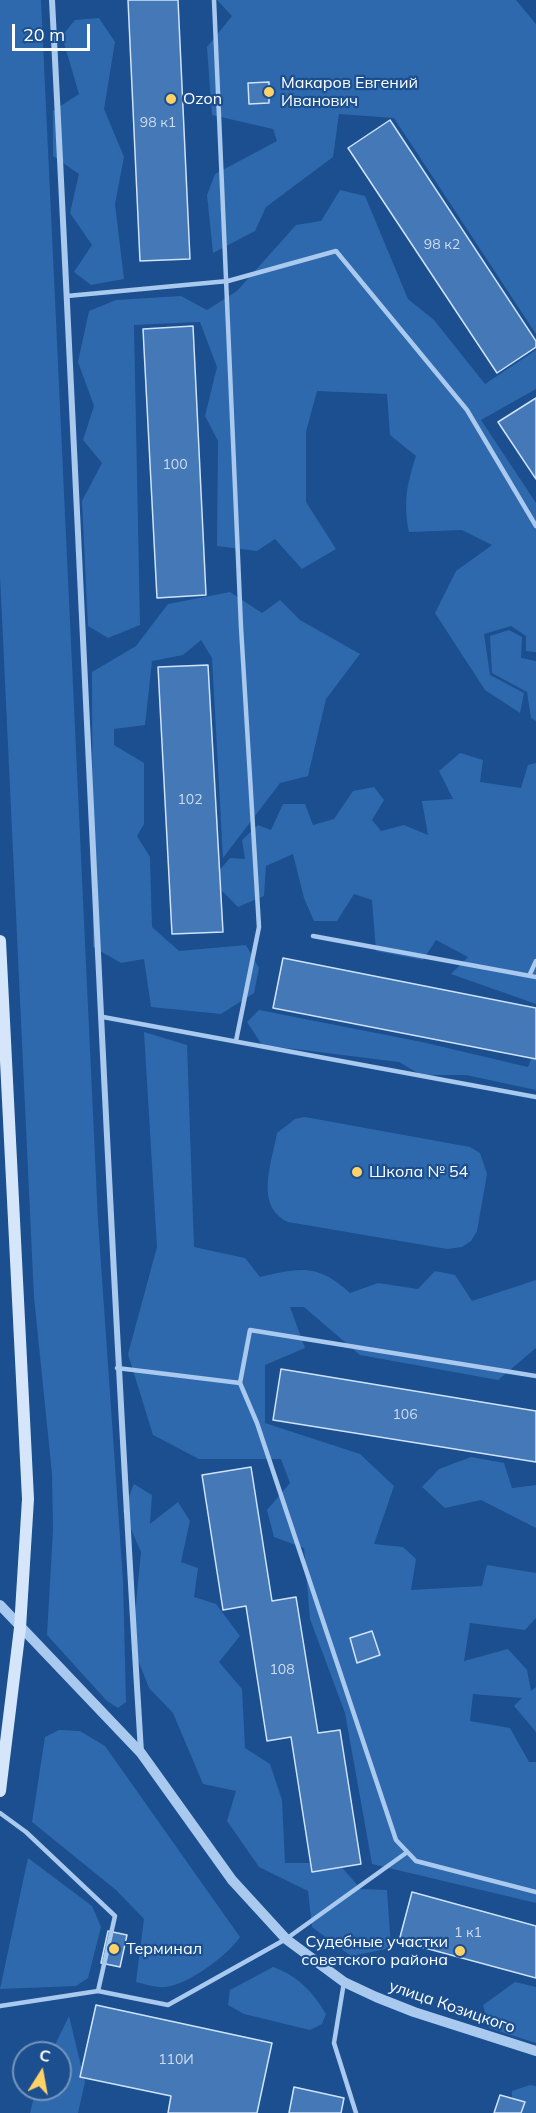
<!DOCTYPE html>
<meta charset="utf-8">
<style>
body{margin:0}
#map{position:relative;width:536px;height:2113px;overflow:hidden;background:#1b4f8f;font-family:Mulish,sans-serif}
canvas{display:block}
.north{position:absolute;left:12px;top:2041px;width:60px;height:60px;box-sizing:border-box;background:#1b4f8f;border:2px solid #7695bc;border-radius:50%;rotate:11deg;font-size:16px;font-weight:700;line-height:24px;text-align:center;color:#fff}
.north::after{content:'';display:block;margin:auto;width:21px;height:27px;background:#ffd166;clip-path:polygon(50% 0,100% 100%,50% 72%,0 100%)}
.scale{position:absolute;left:12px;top:24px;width:78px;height:27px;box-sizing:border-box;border:3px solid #fff;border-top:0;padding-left:8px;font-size:18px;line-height:21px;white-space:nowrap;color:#fff;-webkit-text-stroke:4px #1b4f8f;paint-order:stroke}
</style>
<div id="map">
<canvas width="536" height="2113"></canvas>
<div class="north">С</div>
<div class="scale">20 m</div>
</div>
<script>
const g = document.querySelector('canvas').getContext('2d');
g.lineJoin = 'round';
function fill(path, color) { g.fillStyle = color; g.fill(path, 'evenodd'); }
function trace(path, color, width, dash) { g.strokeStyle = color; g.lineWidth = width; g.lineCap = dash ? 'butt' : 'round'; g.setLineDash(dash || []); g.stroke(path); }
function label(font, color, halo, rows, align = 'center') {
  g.font = font + ' Mulish,sans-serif'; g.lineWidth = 4.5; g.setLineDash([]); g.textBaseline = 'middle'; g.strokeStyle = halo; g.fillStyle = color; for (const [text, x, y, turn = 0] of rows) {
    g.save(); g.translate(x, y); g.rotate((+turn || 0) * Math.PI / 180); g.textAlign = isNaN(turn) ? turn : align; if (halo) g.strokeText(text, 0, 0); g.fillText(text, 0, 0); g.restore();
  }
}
fill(new Path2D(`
 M0,0H41L98,1221L123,1580L126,1702L118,1708L107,1701L47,1635L53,1530L52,1474L34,1297L0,576Z
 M217,0H516L536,24V334L394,118L339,114L333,157L266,207L255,231L213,253L207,195L215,174L277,141L273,129L212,115L207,47L232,16Z
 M99,18L115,42L104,109L124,157L115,204L124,279L91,285L74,272L92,245L70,213L79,174L53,156V111L79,94L62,36L75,20Z
 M340,190L365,196L408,299L434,320L485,384L536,350V389L481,420L536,503V652L526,651V636L511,626L484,634L490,675L524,693L520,713L485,690L435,613L456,571L492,545L462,530L409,532C403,502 407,484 416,456L390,435L387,394L317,391L306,432V502L336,549L302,569L275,539L257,551L217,546L218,441L205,416L217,367L200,322L134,325L140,625L108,638L88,626L82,501L102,463L83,440L94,406L78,362L89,311L116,300L181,296L207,310L237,291L296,225L321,221Z
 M230,592L262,613L280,600L300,620L360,654L326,699L308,776L280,783L223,858L212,658L201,640L183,655L152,661L145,725L114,729V745L144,763V824L137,836L150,857L152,927L179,951L246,945L259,968L254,993L221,1014L151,1007L144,959L121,963L93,947L92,672L136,646L168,604Z
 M509,630L522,637L521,658L536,661V721L531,718L527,692L492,673L490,636Z
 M460,753L483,760L480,782L521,788L528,765L536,763V1004L451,974L468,957L436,940L423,960L376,951L372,900L354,894L337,921H314L304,898L293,854L266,866L264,896L238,907L211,880L230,858L245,859L242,840L258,825L271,830L283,804H305L313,825L334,819L353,791L374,787L384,800L372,820L381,831L404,825L428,835L422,801L453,799L439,771Z
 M259,1010L422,1042L528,1067L536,1047V1090L466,1075H421L399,1062L262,1045L247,1022Z
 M144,1032L187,1045L194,1247L245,1258L260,1277C300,1268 317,1263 350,1293L378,1283L418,1289L435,1271L455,1275L472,1301L536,1280V1348L498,1380L360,1355L304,1307H290L305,1348L265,1365V1423L360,1454L394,1486L374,1544L403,1547L416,1559L411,1590L482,1586L487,1565L536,1573V1618L525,1630L470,1623L464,1661L508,1649L527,1670L531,1691L536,1687V1732L514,1706L522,1698L473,1694L470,1721L510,1728L529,1762H536V1903L372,1864L345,1713L310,1619L304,1548L274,1537L267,1510L290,1483L281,1459H199L153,1435L128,1354L157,1247Z
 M305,1117L470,1147L480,1153L487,1174L477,1231L471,1241L462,1247L447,1249L288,1222C254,1206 272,1163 277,1133L295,1119Z
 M471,1457L504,1463L512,1488L536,1485V1528L481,1500L445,1508L422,1487L439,1469Z
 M134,1484L152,1495L150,1524L178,1502L190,1521L181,1562L198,1568L194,1597L216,1604L240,1636L219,1662L242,1689L245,1748L270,1764L282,1800L285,1863H338L361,1889L387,1890L391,1948L351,1956L312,1927L308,1891L259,1867L227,1821L236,1791L203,1784L173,1713L149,1688L132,1645L141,1552L123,1511Z
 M59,1730L80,1731L105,1746L240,1937C228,1955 188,1985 165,1987C156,1988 145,1984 136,1982L144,1919L116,1890L32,1822L45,1737Z
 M28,1858L92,1906L101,1927L88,1978L76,1986L0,1989Z
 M273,1967C298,1976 313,1992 326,2014L322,2024L310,2030L244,2014L228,2005L230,1990Z
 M515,1982L536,1987V2043L489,2028L483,2005Z
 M69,2016L85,2082L78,2113H30L36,2089H60V2053H51Z
 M530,2085L536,2086V2113H512V2091Z`), '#2e69ad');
const building = new Path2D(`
 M128,0H178L190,259L140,261Z
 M269,82V103L249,104L248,83Z
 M390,120L536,341V347L497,373L348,148Z
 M193,326L206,595L157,598L143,329Z
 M536,398V479L498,422Z
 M208,665L223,932L172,934L158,667Z
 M283,958L536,1008V1059L273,1008Z
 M281,1369L536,1411V1462L273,1420Z
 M251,1467L272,1601L296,1597L318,1733L340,1730L361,1864L312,1872L291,1737L267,1741L246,1606L223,1610L202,1475Z
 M372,1631L380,1655L357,1663L350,1638Z
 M412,1892L536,1926V1978L399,1941Z
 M108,1931L127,1935L120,1967L101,1963Z
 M96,2005L272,2043L257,2113H168L171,2096L80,2077Z
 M294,2087L344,2098L341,2113H289Z
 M500,2095L525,2102L521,2113H494Z`);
fill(building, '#4478b7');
trace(building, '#cfe3fa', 1.5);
trace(new Path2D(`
 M214,0L241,627L259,927L236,1041
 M67,296L228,281L336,251L467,410L536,526
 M313,936L536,977
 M530,974L536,961
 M103,1017L536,1097
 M117,1368L240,1383L257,1423L396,1840L416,1861L536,1892
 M240,1383L250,1330L536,1376
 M0,1813L26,1832L115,1916L98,1991L0,2006
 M344,1982L334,2043L356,2113
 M98,1991L168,2005L286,1939L406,1853`), '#a9c9ee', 4.5);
trace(new Path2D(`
 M52,0C82,584 105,1168 141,1752`), '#a9c9ee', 6);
trace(new Path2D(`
 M0,1605L141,1753L232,1880L286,1939L344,1982L376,1997L414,2012L536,2051`), '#a9c9ee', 10);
trace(new Path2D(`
 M0,941L28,1499L20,1628L0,1791`), '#d6e6fa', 12);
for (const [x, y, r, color] of [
 [269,92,6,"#ffd166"],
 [171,99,6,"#ffd166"],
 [357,1172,6,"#ffd166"],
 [114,1949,6,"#ffd166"],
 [460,1951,6,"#ffd166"]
]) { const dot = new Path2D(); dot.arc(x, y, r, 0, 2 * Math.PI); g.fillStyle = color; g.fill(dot); trace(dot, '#1b4f8f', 2); }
label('14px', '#d0dded', null, [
 ["98 к1",158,123],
 ["98 к2",442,245],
 ["100",175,465],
 ["102",190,800],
 ["106",405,1415],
 ["108",282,1670],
 ["1 к1",468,1933],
 ["110И",176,2060]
]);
label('16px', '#fff', '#1b4f8f', [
 ["Макаров Евгений",281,83],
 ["Иванович",281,101],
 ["Ozon",183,99],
 ["Школа № 54",369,1172],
 ["Судебные участки",448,1942,"right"],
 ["советского района",448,1960,"right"],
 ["Терминал",126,1949]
], 'left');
label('16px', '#fff', '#1b4f8f', [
 ["улица Козицкого",452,2007,19]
]);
</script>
